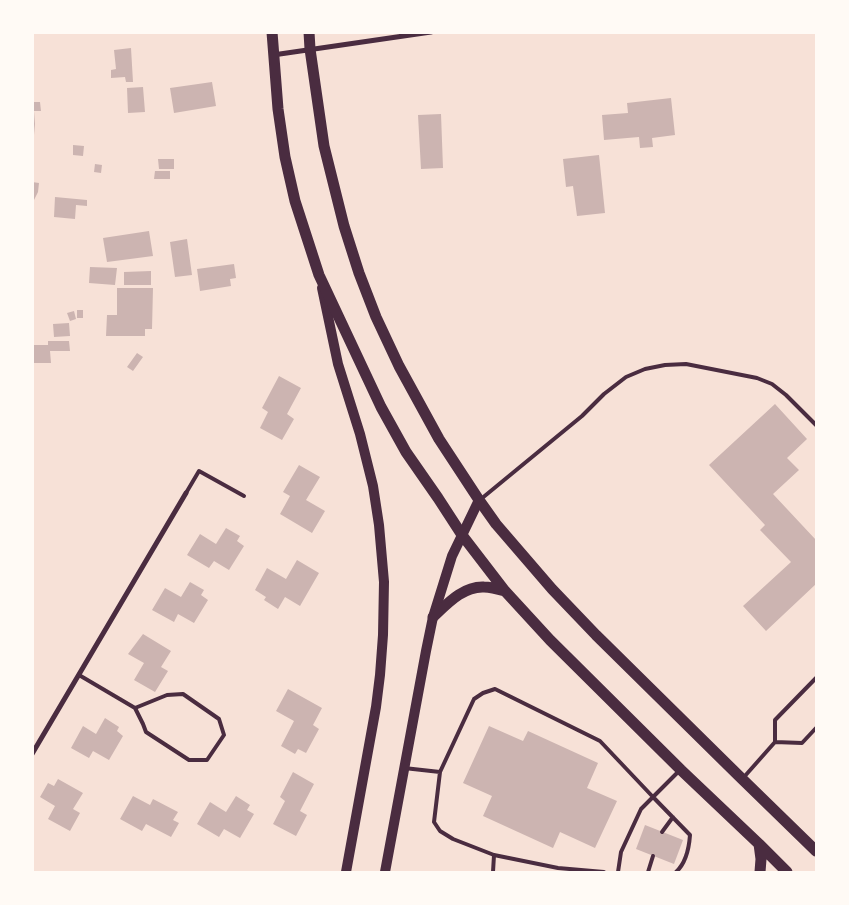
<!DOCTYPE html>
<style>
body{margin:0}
#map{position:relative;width:849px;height:905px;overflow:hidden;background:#f7e1d7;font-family:Poppins,sans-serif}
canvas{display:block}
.frame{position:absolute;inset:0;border:34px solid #fffaf5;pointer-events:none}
</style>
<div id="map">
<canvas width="849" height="905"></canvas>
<div class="frame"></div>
</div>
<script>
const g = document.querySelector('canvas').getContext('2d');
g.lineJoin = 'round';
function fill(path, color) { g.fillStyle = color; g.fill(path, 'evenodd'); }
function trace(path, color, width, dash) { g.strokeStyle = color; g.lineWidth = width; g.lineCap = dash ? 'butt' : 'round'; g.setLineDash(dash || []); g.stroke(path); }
fill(new Path2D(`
 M131,48L133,82H126L125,77L111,78V70L116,69L114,50Z
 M212,82L216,106L174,113L170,88Z
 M143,87L145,112L128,113L127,88Z
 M671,98L675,135L652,138L653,147L640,148L639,137L604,140L602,115L628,113L627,103Z
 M32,102H40L41,111H34L35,124L34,135H32Z
 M441,114L443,168L421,169L418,115Z
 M73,145L84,146L83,156L73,155Z
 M599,155L605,213L577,216L573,186L566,187L563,159Z
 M158,159H174V169H159Z
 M95,164L102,165L101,173L94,172Z
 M155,171H170V179H154Z
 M32,182L39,183L38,192L32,204Z
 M55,197L87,200V206L76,205L75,219L54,217Z
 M149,231L153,256L107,262L103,238Z
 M187,239L192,275L175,277L170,242Z
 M234,264L236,278L230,279L231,286L200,291L197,269Z
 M90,267L117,268L115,285L89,283Z
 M151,271V285H124V272Z
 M117,288H153L152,329H145V336H106L107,315H117Z
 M77,310H83V318H77Z
 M74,311L76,319L70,321L67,313Z
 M69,323L70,336L54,337L53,324Z
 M48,341H69L70,351H50L51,363H32V345H48Z
 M137,353L143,357L133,371L127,367Z
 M279,376L301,388L287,414L294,419L282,440L260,428L268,412L262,408Z
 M775,404L807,439L787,458L799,470L773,494L816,540V584L766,631L743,606L791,562L760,530L765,525L709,465Z
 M299,465L320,477L306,500L325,511L312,533L280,514L290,496L283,492Z
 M226,528L240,536L237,541L244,546L229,570L214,561L209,568L187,555L200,534L216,544Z
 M297,560L319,573L300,606L285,597L278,609L264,600L266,597L255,590L267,568L286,579Z
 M190,582L204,590L201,595L208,600L194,623L178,614L174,622L152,610L165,588L181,597Z
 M143,634L171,651L161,667L168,671L155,692L134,680L144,663L128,654Z
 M288,689L322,708L313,725L319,729L306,753L298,749L295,754L281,746L294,721L276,711Z
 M105,718L119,727L117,731L123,736L109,760L93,751L89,758L71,748L83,726L96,734Z
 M489,726L523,741L528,731L598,763L587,788L617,801L595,848L560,832L553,848L483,816L492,796L463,783Z
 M293,772L314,784L300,811L307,815L296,836L273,824L285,801L280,797Z
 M58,779L83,793L73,809L80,813L70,831L48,819L55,806L40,797L48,783L54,786Z
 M133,796L150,805L153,799L178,812L173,820L179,823L171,837L146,824L142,831L120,819Z
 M236,796L250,805L247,810L254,814L240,838L224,829L219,837L197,824L210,802L226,812Z
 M645,825L683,840L674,864L636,849Z`), '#ccb4b1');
trace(new Path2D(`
 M186,493L199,471L244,496
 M481,499L582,416L604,394L626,377L645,369L665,365L686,364L757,378L772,384L786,395L816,425
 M79,675L135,708L143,724L146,732L189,760H207L224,735L219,719L183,694L167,695L135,708
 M775,742L802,743L816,728
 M404,768L440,772L474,699L483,693L495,689L600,741L653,797L679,771
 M440,772L434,822L440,831L453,839L494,855L493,872
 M744,777L775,742V720L816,678
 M662,832L673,817
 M494,855L558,868L604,872
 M618,872L621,852L641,809L653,797L690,835C689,849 686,863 676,872
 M648,872L653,856`), '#4a2c40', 4);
trace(new Path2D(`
 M273,55L431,32
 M32,754L186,493`), '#4a2c40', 5);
trace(new Path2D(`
 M322,288L338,364L360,434L373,486L379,525L384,582L383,635L380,675L376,707L346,872
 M385,872L426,651L433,617L452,556L479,500`), '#4a2c40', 10);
trace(new Path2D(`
 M272,32L278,109L285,157L295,201L319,275L381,407L406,452L438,498L462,535L505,591L550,640L681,770L759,844L787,872
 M309,32L310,49L324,146L344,226L359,273L376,317L399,366L439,439L479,500L496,524L552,589L596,635L738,775L816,851
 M433,617C447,604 463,586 484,587C491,587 498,589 505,591
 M759,844L761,859L760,872`), '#4a2c40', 11);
</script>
